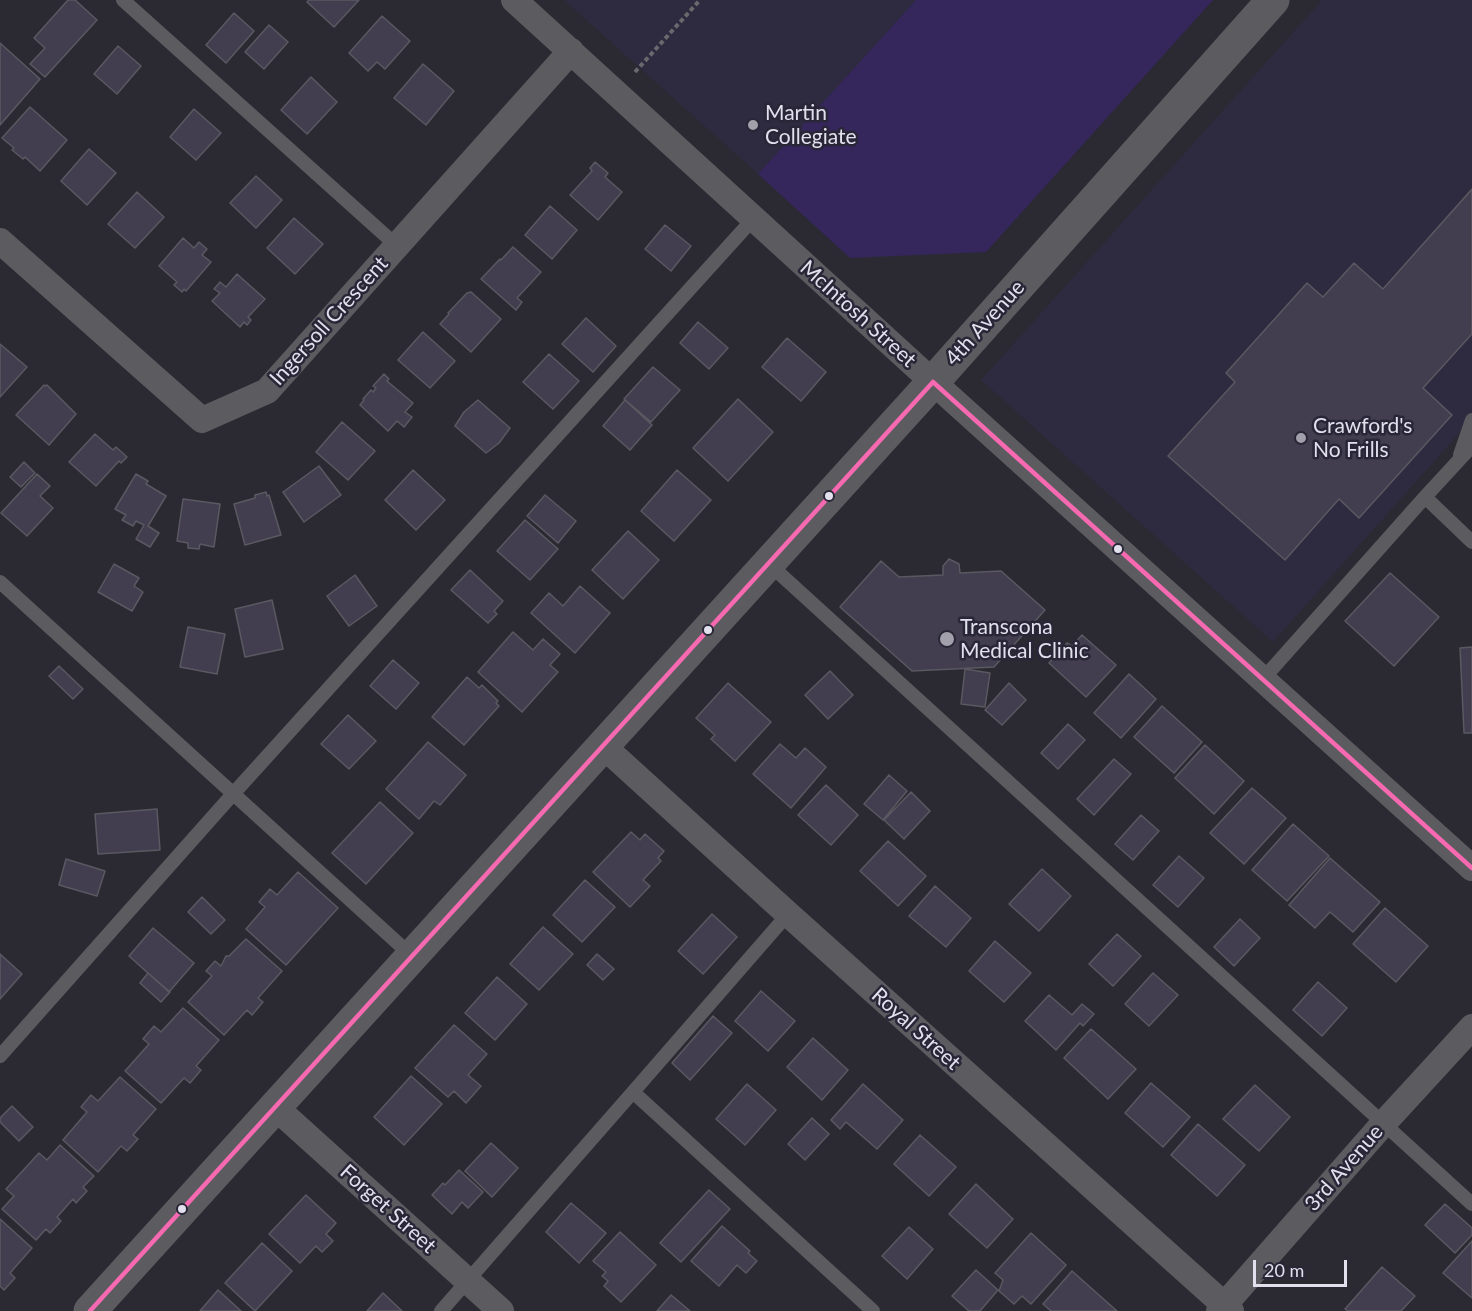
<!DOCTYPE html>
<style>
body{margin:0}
#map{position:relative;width:1472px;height:1311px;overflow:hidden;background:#2b2a33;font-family:Lato,sans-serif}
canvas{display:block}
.scale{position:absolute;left:1253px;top:1260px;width:94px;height:27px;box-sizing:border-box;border:3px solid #e2e0ec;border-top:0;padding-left:8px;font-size:18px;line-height:21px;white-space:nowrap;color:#e2e0ec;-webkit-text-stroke:4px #282637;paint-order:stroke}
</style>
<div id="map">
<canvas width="1472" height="1311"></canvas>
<div class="scale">20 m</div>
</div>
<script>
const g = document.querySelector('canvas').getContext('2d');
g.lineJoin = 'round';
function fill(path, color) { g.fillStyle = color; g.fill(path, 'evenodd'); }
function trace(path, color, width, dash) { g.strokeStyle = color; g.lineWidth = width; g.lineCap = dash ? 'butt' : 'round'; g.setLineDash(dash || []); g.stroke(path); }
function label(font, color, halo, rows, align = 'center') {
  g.font = font + ' Lato,sans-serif'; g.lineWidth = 5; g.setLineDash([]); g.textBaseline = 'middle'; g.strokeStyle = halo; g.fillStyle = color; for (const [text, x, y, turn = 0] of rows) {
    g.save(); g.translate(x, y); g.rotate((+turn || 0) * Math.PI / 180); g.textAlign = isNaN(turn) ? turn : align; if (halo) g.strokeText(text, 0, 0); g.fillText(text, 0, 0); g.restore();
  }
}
fill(new Path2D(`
 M564,0H916L758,174Z
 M1322,0H1472V419L1273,642L981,380Z`), '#2e2a3f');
fill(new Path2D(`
 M916,0H1213L986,252L850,258L758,174Z`), '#35275c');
const building = new Path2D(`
 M68,0H75L97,20L45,77L30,64L45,48L34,38Z
 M309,0H359L334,27L307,2Z
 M234,13L254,31L226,63L206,45Z
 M382,16L410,41L385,69L377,62L368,71L349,53Z
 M269,25L288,42L264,69L245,52Z
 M0,43L40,79L0,125Z
 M118,46L141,66L117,94L94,74Z
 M423,64L454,91L426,125L394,98Z
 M311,77L337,102L307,134L281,110Z
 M30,107L67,140L40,171L25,157L23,159L12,150L14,148L2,138Z
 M194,109L221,133L196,160L170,137Z
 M89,149L116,173L87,205L61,181Z
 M595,162L608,173L605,177L622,192L598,220L570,195L592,171L590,168Z
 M256,176L282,200L256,228L230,203Z
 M1472,189V334L1423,388L1452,415L1359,518L1339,499L1285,560L1168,456L1235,382L1226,373L1307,283L1323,297L1354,263L1383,289Z
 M137,192L164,217L135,248L108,224Z
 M550,206L577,230L552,259L525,235Z
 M294,218L323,244L295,274L267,248Z
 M665,225L691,246L671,271L645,249Z
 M183,238L194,248L199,242L207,249L202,255L211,262L186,291L184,289L182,292L174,285L177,282L159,266Z
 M513,247L541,272L517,298L522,302L516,310L481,279L500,259L501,260Z
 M237,274L265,299L248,317L251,320L247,325L244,322L240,327L212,301L220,293L214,289L220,282L226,287Z
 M471,292L501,319L471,352L440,324L449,314L448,313L467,293Z
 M586,318L616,346L593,372L562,344Z
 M698,322L728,348L709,369L680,343Z
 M423,332L455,361L430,388L398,360Z
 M787,338L826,372L801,401L762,367Z
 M0,344L27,367L0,397Z
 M549,354L579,381L553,409L523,382Z
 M653,367L680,390L651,422L624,399Z
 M384,374L389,379L387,381L413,403L405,412L412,417L404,427L397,421L388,431L360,405L364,400L363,399L371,390L373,392L376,388L373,386Z
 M44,385L45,386L47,385L76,414L49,445L16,415Z
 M738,399L773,432L728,481L693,448Z
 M478,400L510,428L499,443L486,453L455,426L464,412Z
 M625,400L652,425L630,450L603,426Z
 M342,422L375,451L348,480L316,452Z
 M95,434L113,450L116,447L127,457L121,463L119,461L96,486L69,462Z
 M24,462L35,473L21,487L10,477Z
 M319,466L341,495L304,522L283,492Z
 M413,470L445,500L416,530L385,500Z
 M677,470L711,500L674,541L641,511Z
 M37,474L50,486L40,496L53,508L27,536L1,513Z
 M136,474L148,481L146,484L166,496L148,526L159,533L150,547L136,539L144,525L136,521L133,526L122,520L126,515L115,509Z
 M266,492L267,496L269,495L281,535L245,545L234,504L255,498V495Z
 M545,495L576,521L558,543L527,516Z
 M183,499L220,504L214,547L200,544L199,549L188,548V543L177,541Z
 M525,520L558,549L530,580L497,551Z
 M628,531L659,560L623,599L592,570Z
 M949,559L959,564L960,573L1001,571L1045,610L994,667L912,671L840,607L881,561L899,577L943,575V566Z
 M114,564L139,578L134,586L143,592L132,611L98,592Z
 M470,570L503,601L494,611L497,614L488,623L451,590Z
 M1390,573L1439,617L1394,666L1345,621Z
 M355,575L377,606L349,626L327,596Z
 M580,586L610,613L575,653L531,613L549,593L563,606Z
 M272,600L283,649L245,657L235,609Z
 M188,627L225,634L217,674L180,667Z
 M513,632L533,650L543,639L560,654L550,665L558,672L522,712L478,672Z
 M1082,635L1116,665L1086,697L1049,663L1067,643L1072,646Z
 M1472,647V733H1464L1460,648Z
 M393,660L419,683L396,709L370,686Z
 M59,666L83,689L73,699L49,676Z
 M965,669L990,673L985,707L961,704Z
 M830,671L853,695L828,719L805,695Z
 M1129,674L1156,699L1121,738L1094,713Z
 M467,677L479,688L482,685L498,701L496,703L499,706L464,745L432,717Z
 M728,683L771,722L735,761L711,739L715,735L696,718Z
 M1009,683L1026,700L1002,725L985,710Z
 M1162,706L1202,742L1174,773L1134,737Z
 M348,715L376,741L349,769L321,744Z
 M1068,724L1085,740L1058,769L1041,753Z
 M428,742L466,775L440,805L434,801L419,819L386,789Z
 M780,744L796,758L805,748L826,767L791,808L753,774Z
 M1205,745L1244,781L1214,814L1175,778Z
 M1114,759L1131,774L1094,815L1077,799Z
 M889,775L907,791L883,820L864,804Z
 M826,785L858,815L831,845L798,815Z
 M1252,788L1286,818L1244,864L1210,833Z
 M911,792L930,811L904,839L884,820Z
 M380,802L413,833L366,884L332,853Z
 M157,809L160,850L98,854L95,814Z
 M1141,815L1159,831L1133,860L1115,844Z
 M1293,824L1329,856L1287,901L1252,870Z
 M631,832L640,840L645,834L664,851L658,858L661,861L643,880L650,886L630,907L593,872Z
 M888,841L926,876L898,906L860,871Z
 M1179,856L1204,878L1178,907L1153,885Z
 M1330,858L1380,902L1353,932L1330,912L1315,928L1289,905Z
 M66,859L105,871L97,896L59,885Z
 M1042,869L1071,896L1039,931L1009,904Z
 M298,872L338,908L286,965L246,929L265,907L259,902L270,889L277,895Z
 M585,880L615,907L582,942L553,915Z
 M935,886L971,918L946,947L909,916Z
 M202,897L225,920L211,934L188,912Z
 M1385,908L1428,946L1396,982L1353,944Z
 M712,914L737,937L703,974L678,951Z
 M1240,919L1260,938L1234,966L1214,947Z
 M543,927L573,954L539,990L510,964Z
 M153,928L194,963L169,992L129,956Z
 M1117,934L1141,956L1113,986L1089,964Z
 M246,939L282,971L258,998L263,1002L252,1015L247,1010L224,1035L188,1002L212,976L206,971L215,961L221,966L226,956H229Z
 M995,941L1031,973L1004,1002L969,971Z
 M0,954L22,974L0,999Z
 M597,954L614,969L603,980L587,965Z
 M148,973L170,992L161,1002L140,983Z
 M1153,973L1178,995L1149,1026L1125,1004Z
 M497,977L527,1004L495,1040L465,1013Z
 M1318,982L1347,1008L1322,1036L1293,1010Z
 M761,991L795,1021L768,1051L735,1021Z
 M1049,995L1072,1015L1082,1004L1094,1014L1083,1026L1080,1023L1056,1050L1025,1021Z
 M183,1008L219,1040L196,1066L201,1070L190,1083L184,1078L161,1103L125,1071L149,1044L143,1039L154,1026L161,1032Z
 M713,1016L732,1033L690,1080L672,1063Z
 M454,1025L487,1054L468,1075L481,1086L466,1103L454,1091L448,1097L415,1068Z
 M1091,1029L1136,1069L1108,1099L1064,1058Z
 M813,1038L848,1070L822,1100L787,1067Z
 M411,1076L442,1104L404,1145L374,1117Z
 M120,1077L156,1109L133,1135L138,1139L127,1151L121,1146L98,1172L63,1140L87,1112L81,1107L91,1095L98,1101Z
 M1151,1083L1190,1117L1163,1147L1125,1113Z
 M747,1084L776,1110L745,1145L716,1119Z
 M863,1084L903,1120L877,1149L846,1122L840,1129L831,1120Z
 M1255,1085L1290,1117L1259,1151L1223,1119Z
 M12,1106L33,1127L19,1141L0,1122V1118Z
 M812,1118L829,1134L805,1160L788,1144Z
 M1198,1124L1245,1165L1217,1196L1171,1155Z
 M920,1135L956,1167L929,1196L894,1164Z
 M491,1143L518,1168L492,1197L465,1171Z
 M60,1145L94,1176L83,1187L87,1191L76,1203L73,1199L57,1217L61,1221L50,1233L46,1229L36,1240L2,1209L14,1196L6,1189L39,1153L47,1160Z
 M459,1170L483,1192L468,1208L462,1202L452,1214L432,1195L443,1183L445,1185Z
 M976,1184L1013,1219L987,1248L949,1214Z
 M709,1190L730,1209L681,1262L660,1243Z
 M306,1195L336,1223L326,1234L333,1241L322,1252L316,1246L300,1263L269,1234Z
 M571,1203L606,1233L579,1263L546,1232Z
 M1445,1204L1472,1228V1235L1455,1253L1425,1225Z
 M0,1219L32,1248L10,1273L15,1278L4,1290L0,1286Z
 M722,1226L750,1251L748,1253L757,1261L746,1273L737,1265L719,1286L691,1261Z
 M909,1227L933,1249L907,1279L882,1256Z
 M620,1232L656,1265L621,1302L604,1286L608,1281L602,1276L606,1272L593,1261Z
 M1031,1233L1066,1265L1031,1304L1022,1296L1014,1304L999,1291L1003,1280L995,1273Z
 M1472,1241V1298L1443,1273Z
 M262,1243L292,1271L255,1311L225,1283Z
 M1382,1267L1415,1296L1401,1311H1348L1345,1309Z
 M976,1270L998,1290L980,1311H969L952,1296Z
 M1072,1271L1117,1311H1051L1043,1304Z
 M218,1290L241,1311H200Z
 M383,1293L402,1311H367Z
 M671,1295L676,1299L690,1311H657Z`);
fill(building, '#423e4f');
trace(building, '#5a5961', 1.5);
trace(new Path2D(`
 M635,72L700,0`), '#69696d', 4, [4.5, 3]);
trace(new Path2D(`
 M123,0L396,245
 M1460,455L1472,420
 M1425,497L1472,446
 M768,563L1472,1204
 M0,582L412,956
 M1263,679L1425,497L1472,542
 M788,914L633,1092L873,1311
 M0,1056L233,794L754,218
 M441,1311L633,1092`), '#5c5c60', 14);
trace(new Path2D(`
 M514,0L933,382L1472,868
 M0,241L202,420L267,391L571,51
 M602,745L788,914L1231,1311
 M275,1107L501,1311
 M1219,1311L1383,1124L1472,1027`), '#5c5c60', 26);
trace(new Path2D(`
 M90,1311L933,382L1273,0`), '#5c5c60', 33);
trace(new Path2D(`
 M933,382L1472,868
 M90,1311L933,382`), '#f769b0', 4.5);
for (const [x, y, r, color] of [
 [753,125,6,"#a2a0ab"],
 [1301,438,6,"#a2a0ab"],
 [829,496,5,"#e2e0ec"],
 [1118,549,5,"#e2e0ec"],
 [708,630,5,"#e2e0ec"],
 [947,639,8,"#a2a0ab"],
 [182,1209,5,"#e2e0ec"]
]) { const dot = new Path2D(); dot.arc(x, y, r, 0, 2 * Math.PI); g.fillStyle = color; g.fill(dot); trace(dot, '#282637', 2); }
label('21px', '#e2e0ec', '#282637', [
 ["Martin",765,113],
 ["Collegiate",765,137],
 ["Crawford's",1313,426],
 ["No Frills",1313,450],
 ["Transcona",960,627],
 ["Medical Clinic",960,651]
], 'left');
label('21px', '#e2e0ec', '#282637', [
 ["McIntosh Street",858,314,42],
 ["Ingersoll Crescent",329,321,-48],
 ["4th Avenue",985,323,-48],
 ["Royal Street",916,1029,42],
 ["3rd Avenue",1344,1168,-49],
 ["Forget Street",388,1209,42]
]);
</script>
